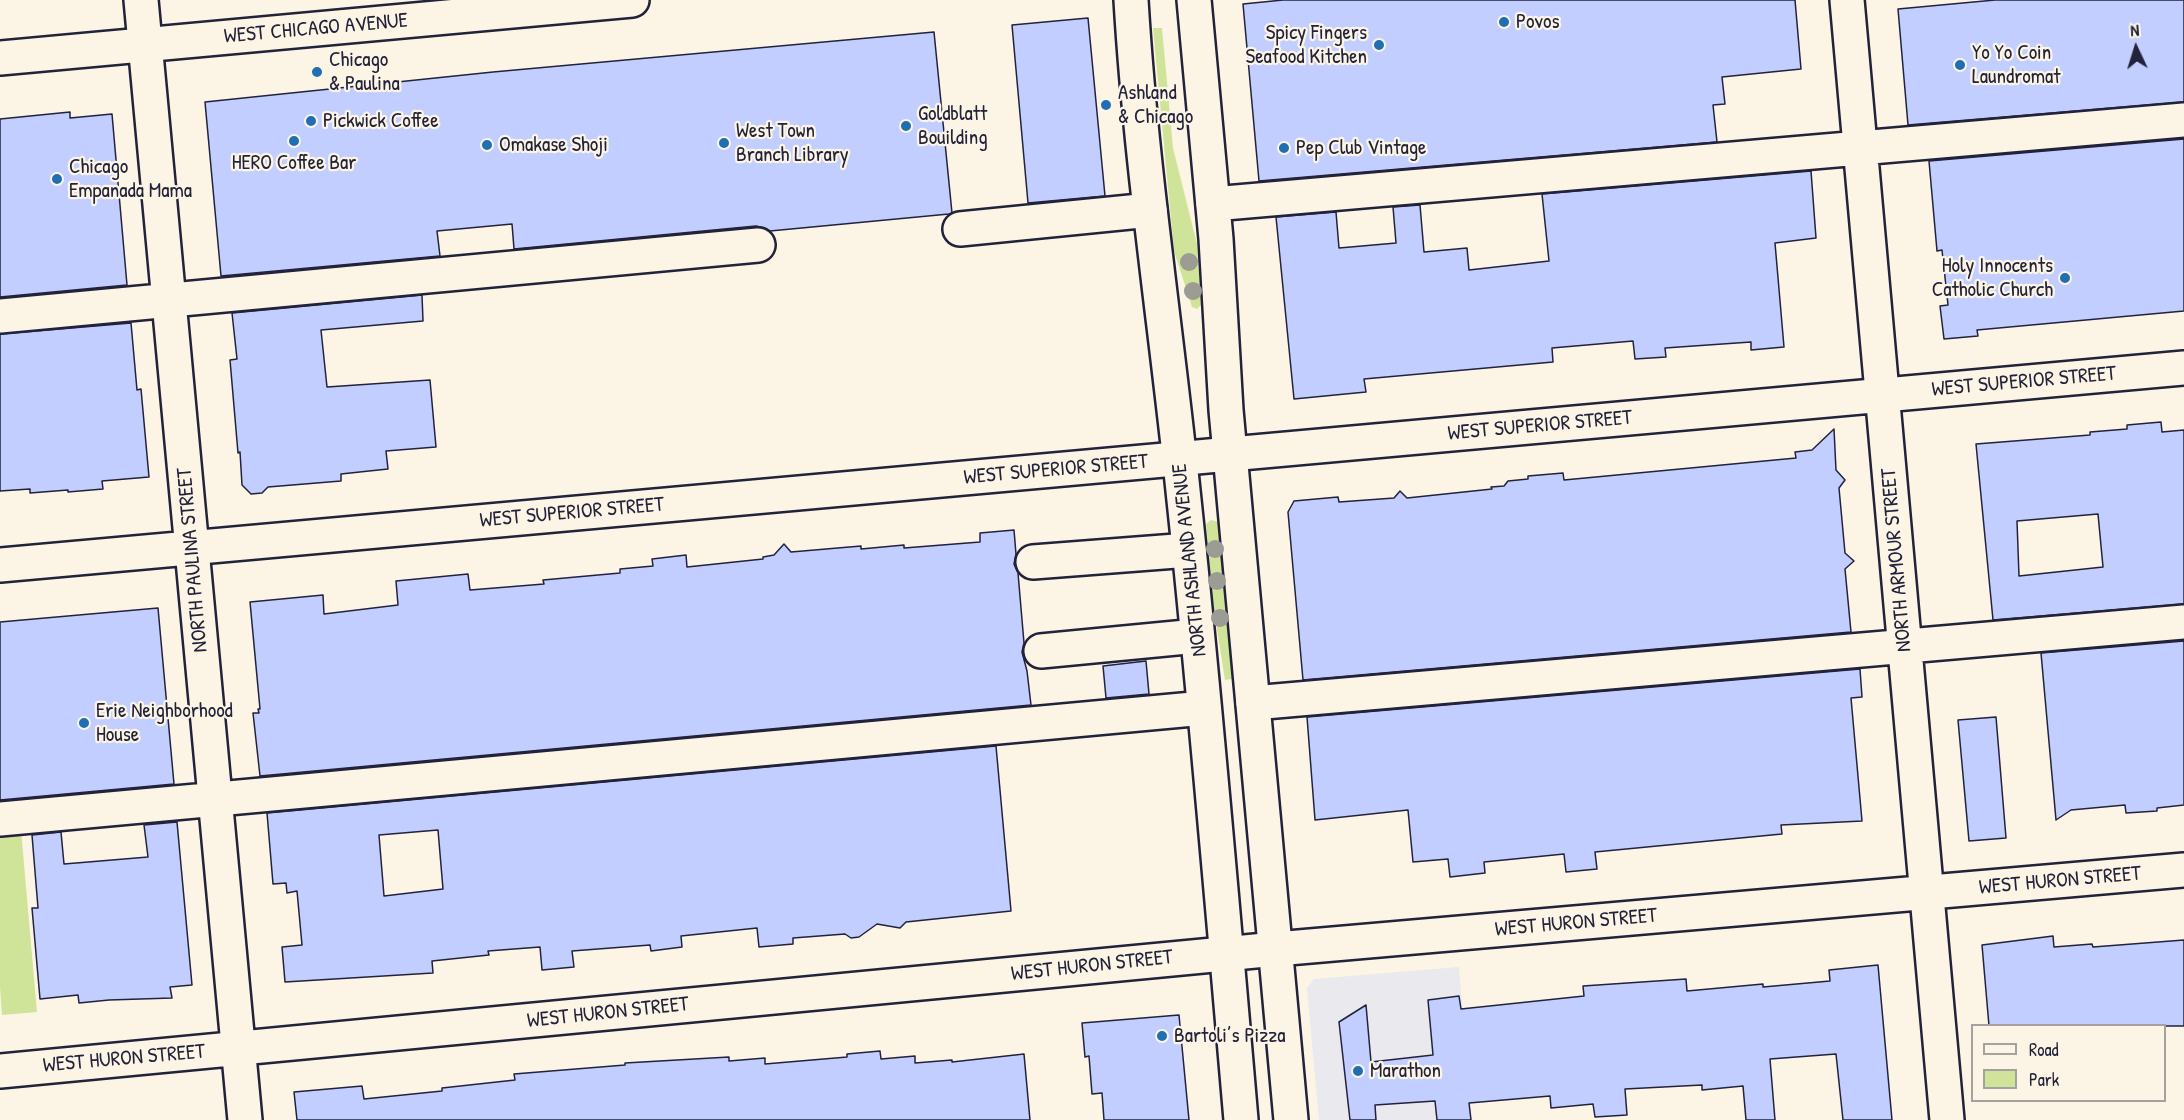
<!DOCTYPE html>
<meta charset="utf-8">
<style>
body{margin:0}
#map{position:relative;width:2184px;height:1120px;overflow:hidden;background:#fcf5e5;font-family:"Patrick Hand",sans-serif}
canvas{display:block}
.legend{position:absolute;left:1971px;top:1024px;width:195px;height:78px;box-sizing:border-box;background:#fcf5e5;border:2px solid #a5a1a1;margin:0;padding:8px 10px;list-style:none;font-size:18px;color:#22223b}
.legend li{display:flex;align-items:center;gap:12px;height:30px}
.legend b{width:30px;border:2px solid #a5a1a1}
.north{position:absolute;left:2106px;top:18px;width:60px;height:60px;-webkit-text-stroke:4px #fcf5e5;paint-order:stroke;rotate:356deg;font-size:16px;font-weight:700;line-height:24px;text-align:center;color:#22223b}
.north::after{content:'';display:block;margin:auto;width:21px;height:27px;background:#22223b;clip-path:polygon(50% 0,100% 100%,50% 72%,0 100%)}
</style>
<div id="map">
<canvas width="2184" height="1120"></canvas>
<ul class="legend">
<li><b style="height:8px;background:#fcf5e5"></b>Road</li>
<li><b style="height:16px;background:#cfe499"></b>Park</li>
</ul>
<div class="north">N</div>
</div>
<script>
const g = document.querySelector('canvas').getContext('2d');
g.lineJoin = 'round';
function fill(path, color) { g.fillStyle = color; g.fill(path, 'evenodd'); }
function trace(path, color, width, dash) { g.strokeStyle = color; g.lineWidth = width; g.lineCap = dash ? 'butt' : 'round'; g.setLineDash(dash || []); g.stroke(path); }
function label(font, color, halo, rows, align = 'center') {
  g.font = font + ' "Patrick Hand",sans-serif'; g.lineWidth = 4.5; g.setLineDash([]); g.textBaseline = 'middle'; g.strokeStyle = halo; g.fillStyle = color; for (const [text, x, y, turn = 0] of rows) {
    g.save(); g.translate(x, y); g.rotate((+turn || 0) * Math.PI / 180); g.textAlign = isNaN(turn) ? turn : align; if (halo) g.strokeText(text, 0, 0); g.fillText(text, 0, 0); g.restore();
  }
}
fill(new Path2D(`
 M1459,967L1472,1120H1319L1307,988L1314,979Z`), '#eae9ed');
fill(new Path2D(`
 M1153,28H1162L1173,148L1197,244L1201,305L1197,309L1192,307L1174,251Z
 M1211,520L1219,522L1232,679L1225,680L1214,610L1206,524Z
 M21,830L37,1012L2,1015L0,987V832Z`), '#cfe499');
const building = new Path2D(`
 M1283,0H1795L1801,69L1722,77L1725,104L1713,105L1717,142L1259,181L1243,4Z
 M1995,0H2184V102L1908,125L1898,9Z
 M1088,18L1105,196L1028,203L1012,25Z
 M934,32L952,213L949,214L770,231L765,228L756,226L514,249L512,224L437,231L440,256L221,276L205,102L493,72Z
 M70,112V118L112,114L127,285L0,297V119Z
 M2184,139V311L1977,330L1978,336L1944,339L1940,306L1948,305L1942,250L1937,251L1929,161Z
 M1811,171L1816,238L1775,243L1784,347L1751,350V342L1665,348L1666,357L1635,359L1633,341L1552,348L1553,362L1364,379L1366,392L1294,399L1276,217L1336,212L1339,248L1396,243L1393,207L1420,205L1424,252L1467,248L1469,270L1549,261L1542,194Z
 M422,295L423,321L321,330L327,387L430,380L436,447L386,451L388,469L341,474V481L268,487L262,493L251,494L242,485L240,452L238,453L230,360L237,359L232,313Z
 M131,323L137,390L141,389L149,477L102,481L103,489L68,492V490L30,493V489L0,491V334Z
 M2161,422L2162,432L2184,430V604L1993,620L1976,444L2090,435V432L2127,429V425ZM2098,514L2103,567L2019,576L2017,521Z
 M1834,429L1836,470L1845,480L1839,488L1845,553L1854,561L1845,569L1851,632L1303,680L1288,512L1294,501L1338,497L1339,502L1394,498L1400,491L1407,498L1492,489L1491,487L1504,486L1508,481L1528,479V476L1563,473L1564,480L1796,458L1795,452L1812,450Z
 M1014,530L1016,554L1014,564L1018,573L1024,643L1022,652L1027,671L1031,705L260,776L253,713H259L258,709H260L250,602L323,595L324,614L398,605L396,581L468,574L470,590L544,584L543,580L620,573V569L653,566L652,559L686,555L687,567L763,559V557L774,555L784,544L791,552L861,546V549L904,545V548L980,542V533Z
 M158,608L174,784L0,800V622Z
 M2184,641V805L2157,808V811L2126,813L2125,805L2071,810L2056,820L2041,653Z
 M1146,661L1149,694L1106,698L1103,666Z
 M1860,669L1862,697L1851,698L1862,821L1781,825L1782,834L1595,852L1597,869L1566,872L1564,854L1484,862L1485,873L1450,877L1448,859L1413,862L1408,810L1315,820L1307,717Z
 M1996,717L2006,838L1969,841L1958,720Z
 M996,746L1011,911L906,922L900,928L877,924L859,937L851,938L845,934L793,938V944L759,947L757,928L681,936L682,947L651,951L650,945L572,951L574,967L542,970L540,947L488,951L489,955L432,961L433,973L285,982L282,947L302,945L297,891L287,893L286,883L273,884L267,813ZM438,830L443,889L384,896L379,835Z
 M177,822L192,985L170,987L172,998L109,1000L79,1003L78,995L40,999L32,908H38L32,835L61,832L64,864L148,857L144,825Z
 M2053,936L2054,947L2092,944L2093,947L2184,940V1026H1989L1982,945Z
 M1878,965L1892,1120H1843L1836,1054L1770,1059L1775,1120H1746L1743,1086L1702,1090V1085L1625,1089L1627,1115L1595,1117L1593,1104L1551,1108L1550,1096L1469,1103L1471,1120H1437L1435,1101L1375,1105L1376,1120H1350L1339,1022L1366,1005L1371,1062L1433,1055L1428,1000L1459,996L1461,1009L1584,996L1583,986L1686,979L1687,991L1763,984V987L1830,981L1829,970Z
 M1179,1015L1189,1120H1104L1102,1093L1092,1094L1089,1056L1085,1057L1082,1023Z
 M880,1051L881,1059L915,1056V1063L952,1060V1062L1024,1054L1030,1120H297L294,1092L362,1086L364,1099L442,1091V1088L515,1080L514,1074L625,1065V1063L729,1057V1061L765,1058V1064L847,1057V1054Z`);
fill(building, '#c1ceff');
trace(building, '#22223b', 1.5);
const minor = new Path2D(`
 M141,0L245,1120
 M1847,0L1947,1120
 M1213,204L2184,120
 M960,229L1150,210
 M0,316L758,245
 M1033,562L1189,550
 M0,565L2184,368
 M1041,651L1197,636
 M1253,703L2184,622
 M0,819L1204,708
 M0,1071L1276,949L2184,870`);
const major = new Path2D(`
 M1131,0C1141,168 1167,334 1184,500C1206,707 1223,913 1241,1120
 M1194,0L1216,239L1226,410L1291,1120
 M0,58L632,0`);
trace(minor, '#22223b', 38);
trace(major, '#22223b', 38);
trace(minor, '#fcf5e5', 33);
trace(major, '#fcf5e5', 33);
g.fillStyle = '#9c9b94';
for (const [x, y] of [
 [1189,262],
 [1193,291],
 [1215,549],
 [1217,581],
 [1220,618]
]) { g.beginPath(); g.arc(x, y, 9, 0, 2 * Math.PI); g.fill(); }
for (const [x, y, r, color] of [
 [1504,22,6,"#1f6fb2"],
 [1379,45,6,"#1f6fb2"],
 [1960,65,6,"#1f6fb2"],
 [317,72,6,"#1f6fb2"],
 [1106,105,6,"#1f6fb2"],
 [311,121,6,"#1f6fb2"],
 [906,126,6,"#1f6fb2"],
 [294,141,6,"#1f6fb2"],
 [724,143,6,"#1f6fb2"],
 [487,145,6,"#1f6fb2"],
 [1284,148,6,"#1f6fb2"],
 [57,179,6,"#1f6fb2"],
 [2065,278,6,"#1f6fb2"],
 [84,723,6,"#1f6fb2"],
 [1162,1036,6,"#1f6fb2"],
 [1358,1071,6,"#1f6fb2"]
]) { const dot = new Path2D(); dot.arc(x, y, r, 0, 2 * Math.PI); g.fillStyle = color; g.fill(dot); trace(dot, '#fcf5e5', 2); }
label('21px', '#22223b', '#fcf5e5', [
 ["Povos",1516,22],
 ["Spicy Fingers",1367,33,"right"],
 ["Seafood Kitchen",1367,57,"right"],
 ["Yo Yo Coin",1972,53],
 ["Laundromat",1972,77],
 ["Chicago",329,60],
 ["& Paulina",329,84],
 ["Ashland",1118,93],
 ["& Chicago",1118,117],
 ["Goldblatt",918,114],
 ["Bouilding",918,138],
 ["Pickwick Coffee",323,121],
 ["West Town",736,131],
 ["Branch Library",736,155],
 ["Omakase Shoji",499,145],
 ["Pep Club Vintage",1296,148],
 ["HERO Coffee Bar",294,163,"center"],
 ["Chicago",69,167],
 ["Empanada Mama",69,191],
 ["Holy Innocents",2053,266,"right"],
 ["Catholic Church",2053,290,"right"],
 ["Erie Neighborhood",96,711],
 ["House",96,735],
 ["Bartoli’s Pizza",1174,1036],
 ["Marathon",1370,1071]
], 'left');
label('21px', '#22223b', '#fcf5e5', [
 ["WEST CHICAGO AVENUE",316,29,-5],
 ["WEST SUPERIOR STREET",2024,382,-5],
 ["WEST SUPERIOR STREET",1540,426,-5],
 ["WEST SUPERIOR STREET",1056,470,-5],
 ["WEST SUPERIOR STREET",572,513,-5],
 ["NORTH PAULINA STREET",193,560,-95],
 ["NORTH ASHLAND AVENUE",1190,560,-96],
 ["NORTH ARMOUR STREET",1897,560,-95],
 ["WEST HURON STREET",2060,881,-5],
 ["WEST HURON STREET",1576,923,-5],
 ["WEST HURON STREET",1092,966,-6],
 ["WEST HURON STREET",608,1013,-6],
 ["WEST HURON STREET",124,1059,-5]
]);
</script>
